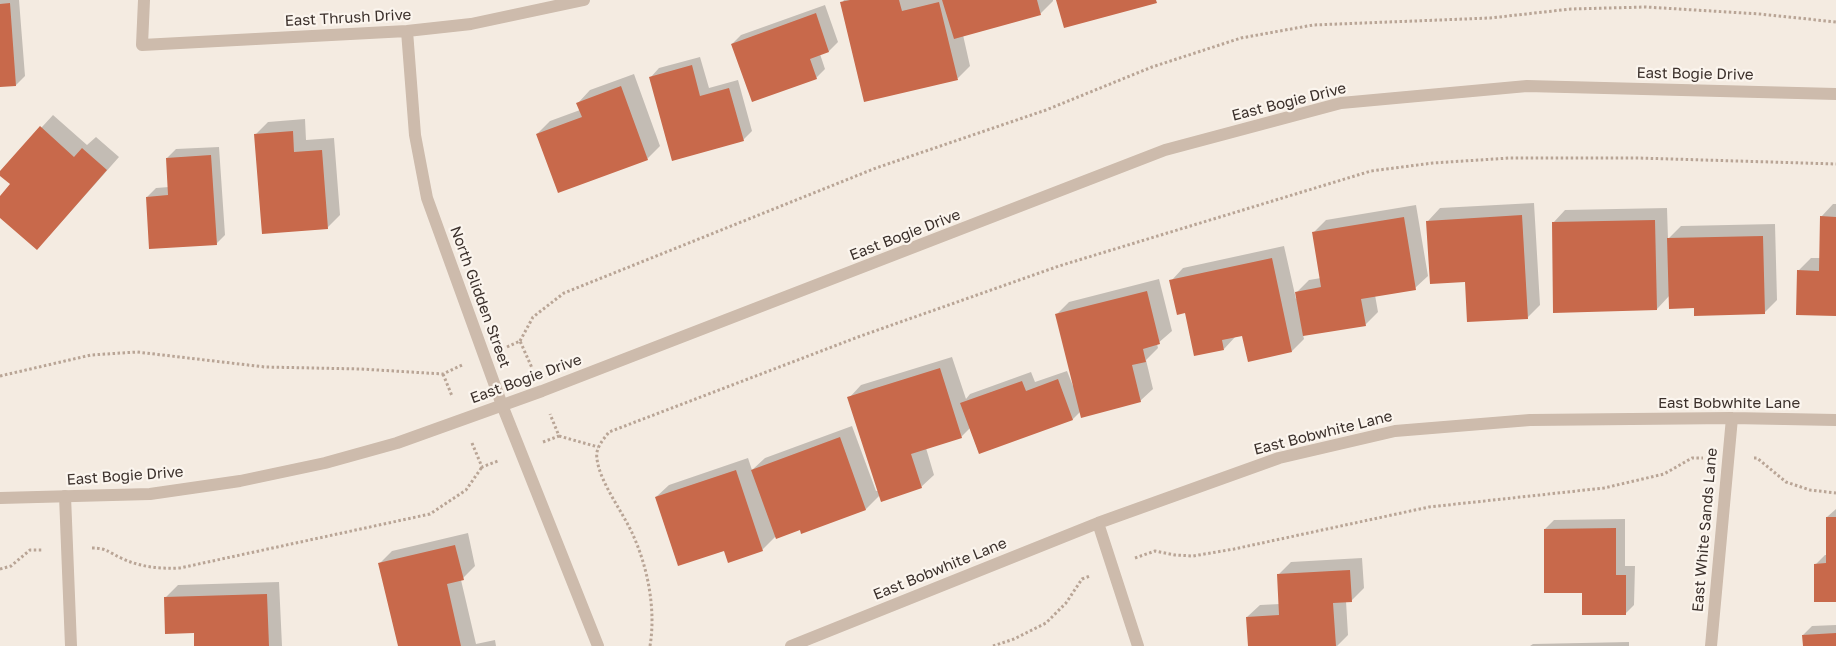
<!DOCTYPE html>
<style>
body{margin:0}
canvas{display:block;background:#f4ebe1}
</style>
<canvas width="1836" height="646"></canvas>
<script>
const g = document.querySelector('canvas').getContext('2d');
g.lineJoin = 'round';
function fill(path, color) { g.fillStyle = color; g.fill(path, 'evenodd'); }
function trace(path, color, width, dash) { g.strokeStyle = color; g.lineWidth = width; g.lineCap = dash ? 'butt' : 'round'; g.setLineDash(dash || []); g.stroke(path); }
function label(font, color, halo, rows, align = 'center') {
  g.font = font + ' "Golos Text",sans-serif'; g.lineWidth = 4.5; g.setLineDash([]); g.textBaseline = 'middle'; g.strokeStyle = halo; g.fillStyle = color; for (const [text, x, y, turn = 0] of rows) {
    g.save(); g.translate(x, y); g.rotate((+turn || 0) * Math.PI / 180); g.textAlign = isNaN(turn) ? turn : align; if (halo) g.strokeText(text, 0, 0); g.fillText(text, 0, 0); g.restore();
  }
}
fill(new Path2D(`
 M0,0H19L25,76L16,85L0,86Z
 M844,0H1053V1L1040,14L963,35L970,66L958,78L865,101L842,3Z
 M825,5L838,42L829,51L820,54L825,69L816,78L732,44L741,35Z
 M700,57L709,88L738,80L752,131L743,140L650,78L659,68Z
 M634,74L660,146L647,159L537,134L550,121L580,110L578,103L590,90Z
 M53,115L87,145L96,137L119,157L49,236L0,216V198L12,184L0,173Z
 M305,119L306,140L334,138L340,215L327,228L256,134L268,122Z
 M219,147L225,235L216,244L147,197L156,188L169,187L167,158L176,149Z
 M1534,203L1540,305L1527,318L1466,281L1428,221L1440,208Z
 M1833,204H1836V314L1798,271L1811,258H1820L1821,217Z
 M1416,205L1428,276L1415,288L1375,295L1378,312L1365,325L1303,335L1304,339L1292,351L1243,335L1236,336L1224,349L1186,312L1171,281L1183,268L1284,246L1296,299H1298L1297,292L1309,280L1321,278L1313,233L1326,220Z
 M1667,208L1668,239L1681,226L1775,224L1777,300L1764,313L1695,307L1670,295L1657,309L1553,223L1565,210Z
 M1159,279L1172,331L1157,344L1158,348L1146,360L1153,389L1140,401L1081,411L1073,419L979,453L970,428L961,437L926,448L934,475L921,487L880,495L866,509L801,532L800,529L776,536L762,550L725,549L656,497L669,485L748,458L752,470L765,458L852,426L876,491H879L849,398L861,385L952,357L966,399L970,394L1031,372L1035,382L1067,371L1073,386H1075L1056,315L1069,302Z
 M1836,509V600L1816,564L1825,555H1828L1827,517Z
 M1625,519V566H1635L1634,605L1625,614L1583,592L1545,529L1554,520Z
 M468,533L475,566L461,580L476,644L495,640L496,646H399L380,563L392,551Z
 M1362,558L1364,588L1351,601H1346L1348,635L1337,646H1249L1247,617L1260,605L1280,604L1278,575L1291,562Z
 M279,582L282,646H196L195,632L165,598L178,585Z
 M1836,625V646H1804L1803,635L1812,626Z
 M1629,642V646H1530L1533,644Z`), '#0003');
fill(new Path2D(`
 M850,0H899L902,11L939,2L958,80L864,102L840,2Z
 M942,0H1037L1041,15L954,39Z
 M1056,0H1156L1157,3L1064,28Z
 M10,3L16,86L0,87V4Z
 M816,13L829,52L810,59L817,79L752,102L731,44Z
 M692,65L700,96L729,88L744,141L672,161L649,77Z
 M621,86L648,160L558,193L536,134L582,117L576,103Z
 M40,126L74,157L82,148L107,170L37,250L0,218V196L10,184L0,176V171Z
 M293,131L294,152L322,150L328,229L262,234L254,134Z
 M211,155L217,245L149,249L146,197L168,195L166,158Z
 M1522,215L1528,319L1467,322L1465,282L1430,284L1426,221Z
 M1820,216L1836,217V316L1796,315L1797,270L1819,271Z
 M1404,217L1416,290L1361,299L1366,326L1303,336L1295,292L1321,287L1312,232Z
 M1655,220L1657,310L1553,313L1552,222Z
 M1763,236L1765,314L1694,316V308L1669,309L1667,238Z
 M1272,258L1292,352L1248,362L1242,336L1222,340L1224,350L1194,356L1185,313L1177,315L1169,280Z
 M1147,291L1160,344L1143,349L1146,362L1132,365L1141,402L1081,418L1055,314Z
 M940,368L962,438L911,454L922,488L881,502L847,397Z
 M1058,379L1073,420L979,454L960,403L1022,381L1026,391Z
 M840,437L866,510L801,534L800,530L776,539L751,470Z
 M736,470L763,551L728,563L724,551L678,566L655,497Z
 M1826,517H1836V602H1814V564L1826,563Z
 M1616,528V575H1626V615H1582V593H1544V529Z
 M455,545L464,580L447,584L461,646H398L378,563Z
 M1350,570L1352,602L1333,603L1336,646H1248L1246,617L1279,615L1277,574Z
 M267,594L269,646H194V633L165,634L164,597Z
 M1836,633V646H1803L1802,635Z`), '#c8694b');
trace(new Path2D(`
 M520,341L533,317L564,293L876,168L1046,110L1152,67L1241,38L1313,25L1490,18L1571,9L1646,7L1760,14L1836,22
 M507,347L520,341L532,368
 M443,374L452,396
 M0,376L91,355L137,352L265,367L361,369L443,374L462,365
 M559,436L598,447
 M543,442L559,436L550,414
 M472,443L482,467L498,461
 M1754,458H1757L1786,482L1810,490L1836,493
 M92,548C107,548 108,552 121,558C140,567 159,569 180,568L430,514L466,490L482,467
 M1135,558L1155,551L1175,555L1193,556L1234,549L1429,507L1604,488L1664,474L1692,458H1703
 M0,569L11,566L30,550H43
 M650,646C656,610 648,568 633,535C623,512 600,483 597,459C595,448 603,440 609,432L858,337L1059,266L1371,171L1433,163L1510,158H1638L1836,164
 M993,646L1014,639L1046,623L1066,603L1082,579L1090,576`), '#b9a596', 3, [2.5, 2.5]);
trace(new Path2D(`
 M144,0L142,45L407,31L471,24L584,0
 M407,31L415,135L427,198L502,405L598,646
 M65,496L71,646
 M1098,523L1138,646
 M791,646L1098,523L1279,458L1395,431L1530,420L1732,418L1836,420
 M1711,646L1732,418`), '#cdbbac', 12);
trace(new Path2D(`
 M0,498L150,494L240,481L325,463L397,443L542,391L1165,150L1341,103L1527,86L1836,94`), '#cdbbac', 12);
label('15px', '#3b302b', '#fbf5ee', [
 ["East Thrush Drive",348,18,-3],
 ["East Bogie Drive",1695,74,1],
 ["East Bogie Drive",1289,102,-14],
 ["East Bogie Drive",905,235,-21],
 ["North Glidden Street",480,297,70],
 ["East Bogie Drive",526,379,-20],
 ["East Bobwhite Lane",1729,403],
 ["East Bobwhite Lane",1323,433,-14],
 ["East Bogie Drive",125,476,-4],
 ["East White Sands Lane",1705,530,-85],
 ["East Bobwhite Lane",940,569,-22]
]);
</script>
